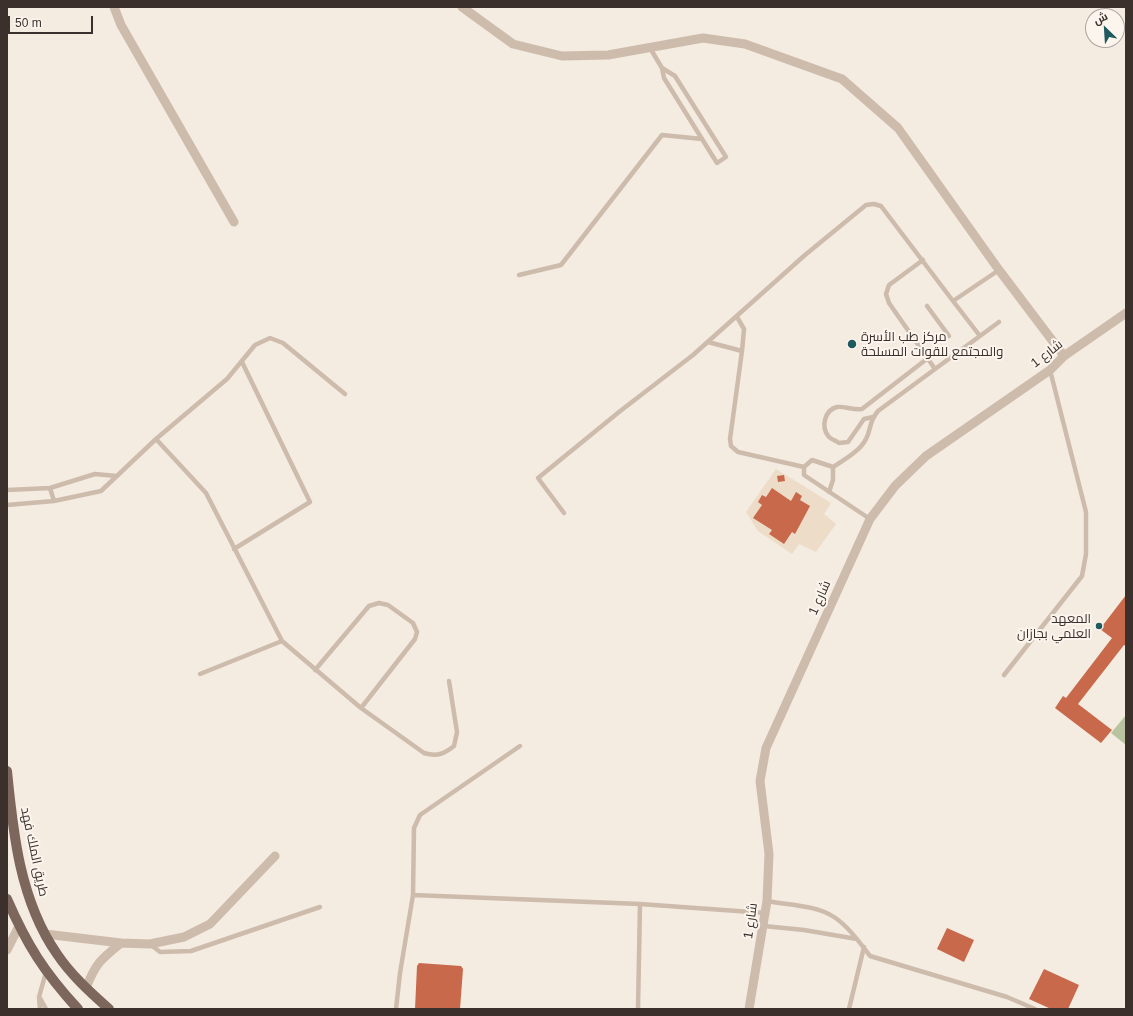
<!DOCTYPE html>
<meta charset="utf-8">
<style>
body{margin:0}
#map{position:relative;width:1133px;height:1016px;overflow:hidden;background:#f4ebe1;font-family:Arial,Cairo,sans-serif}
canvas{display:block}
.frame{position:absolute;inset:0;border:8px solid #3b302b;pointer-events:none}
.north{position:absolute;left:1085px;top:8px;width:40px;height:40px;box-sizing:border-box;background:#fbf5ee;border:1px solid #aea6a0;border-radius:50%;rotate:335deg;font-size:11px;font-weight:700;line-height:16px;text-align:center;color:#3b302b}
.north::after{content:'';display:block;margin:auto;width:14px;height:18px;background:#1f5a5e;clip-path:polygon(50% 0,100% 100%,50% 72%,0 100%)}
.scale{position:absolute;left:8px;top:16px;width:85px;height:18px;box-sizing:border-box;border:2px solid #3b302b;border-top:0;padding-left:5px;font-size:12px;line-height:14px;white-space:nowrap;color:#3b302b;-webkit-text-stroke:3px #fbf5ee;paint-order:stroke}
</style>
<div id="map">
<canvas width="1133" height="1016"></canvas>
<div class="frame"></div>
<div class="north">ش</div>
<div class="scale">50 m</div>
</div>
<script>
const g = document.querySelector('canvas').getContext('2d');
g.lineJoin = 'round';
function fill(path, color) { g.fillStyle = color; g.fill(path, 'evenodd'); }
function trace(path, color, width, dash) { g.strokeStyle = color; g.lineWidth = width; g.lineCap = dash ? 'butt' : 'round'; g.setLineDash(dash || []); g.stroke(path); }
function label(font, color, halo, rows, align = 'center') {
  g.font = font + ' Arial,Cairo,sans-serif'; g.lineWidth = 4; g.setLineDash([]); g.textBaseline = 'middle'; g.strokeStyle = halo; g.fillStyle = color; for (const [text, x, y, turn = 0] of rows) {
    g.save(); g.translate(x, y); g.rotate((+turn || 0) * Math.PI / 180); g.textAlign = isNaN(turn) ? turn : align; if (halo) g.strokeText(text, 0, 0); g.fillText(text, 0, 0); g.restore();
  }
}
fill(new Path2D(`
 M1126,715V745L1111,733Z`), '#b8c4a0');
fill(new Path2D(`
 M776,469L831,503L824,514L836,524L816,552L799,544L792,554L758,531L746,512Z`), '#ecdcc8');
fill(new Path2D(`
 M784,475L785,481L778,482L777,476Z
 M772,488L791,501L796,492L802,496L800,500L810,506L795,534L792,532L784,544L769,534L772,530L753,518L762,505L758,502L762,495L766,497Z
 M1126,595V646L1124,645L1078,704L1112,730L1101,743L1055,708L1063,696L1066,698L1112,638L1100,629Z
 M947,928L974,940L964,962L937,949Z
 M419,963L461,966L463,969L460,1009H415L417,966Z
 M1044,969L1079,985L1068,1009H1051L1029,999Z`), '#c8694b');
trace(new Path2D(`
 M650,48L662,68L675,76L726,157L717,163L664,78L662,68
 M923,260L889,285L886,294L889,303L935,369
 M519,275L561,265L662,135L702,139
 M927,306L949,336
 M737,317L744,329L742,351
 M980,336L953,301L999,270
 M708,342L742,351L730,439L731,446L738,452L804,467
 M873,417L864,419L848,442L839,443C836,441 831,439 829,437C820,427 825,410 837,407C844,406 853,410 862,409L928,358
 M156,439L206,493L282,641L200,674
 M833,467L812,460L804,467V475L870,519
 M50,488L54,501
 M7,490L50,488L95,474L116,476
 M829,492L833,480V467C844,460 860,451 866,439C872,428 868,423 878,411L999,322
 M7,505L54,501L101,491L156,439L227,379L255,345L270,338L283,343L345,394
 M564,513L538,478L619,412L693,355L805,255L866,205L874,204L881,206L953,301
 M234,549L310,502L242,362
 M282,641L361,708L424,753C437,757 444,754 454,746L457,732L449,681
 M315,670L369,606L379,603L388,605L413,623L417,632L415,639L361,708
 M1004,675L1082,576L1086,554V512L1050,370
 M413,895L640,904L765,913
 M767,901C788,905 816,905 834,917C848,926 860,943 870,956L1007,997L1035,1009
 M764,926L804,930L857,939
 M151,945L160,952L191,951L320,907
 M40,998L46,1009
 M40,1009L39,997L46,972
 M396,1009L400,973L413,895L414,828L420,815L520,746
 M638,1009L640,904
 M849,1009L864,947`), '#cdbbac', 4.5);
trace(new Path2D(`
 M114,7L121,25L234,222
 M462,7L513,44L562,56L608,55L703,38L745,44L842,79L898,128L999,270L1064,356
 M45,934L121,943L150,944L184,937L210,924L275,856
 M7,950L19,926
 M86,988C96,963 100,960 121,943
 M749,1009L767,901L769,854L760,781L766,748L870,519L895,486L926,456L1050,370L1064,356L1126,313`), '#cdbbac', 9);
trace(new Path2D(`
 M7,771C13,833 20,901 57,954C71,975 90,992 109,1009
 M7,899C27,945 44,972 78,1009`), '#7d675c', 10);
for (const [x, y, r, color] of [
 [852,344,5,"#1f5a5e"],
 [1099,626,4,"#1f5a5e"]
]) { const dot = new Path2D(); dot.arc(x, y, r, 0, 2 * Math.PI); g.fillStyle = color; g.fill(dot); trace(dot, '#fbf5ee', 1.5); }
label('13px', '#3b302b', '#fbf5ee', [
 ["مركز طب الأسرة",861,337],
 ["والمجتمع للقوات المسلحة",861,352],
 ["المعهد",1091,619,"right"],
 ["العلمي بجازان",1091,634,"right"]
], 'left');
label('13px', '#3b302b', '#fbf5ee', [
 ["شارع 1",1047,354,-38],
 ["شارع 1",820,598,-66],
 ["طريق الملك فهد",34,852,78],
 ["شارع 1",751,921,-82]
]);
</script>
